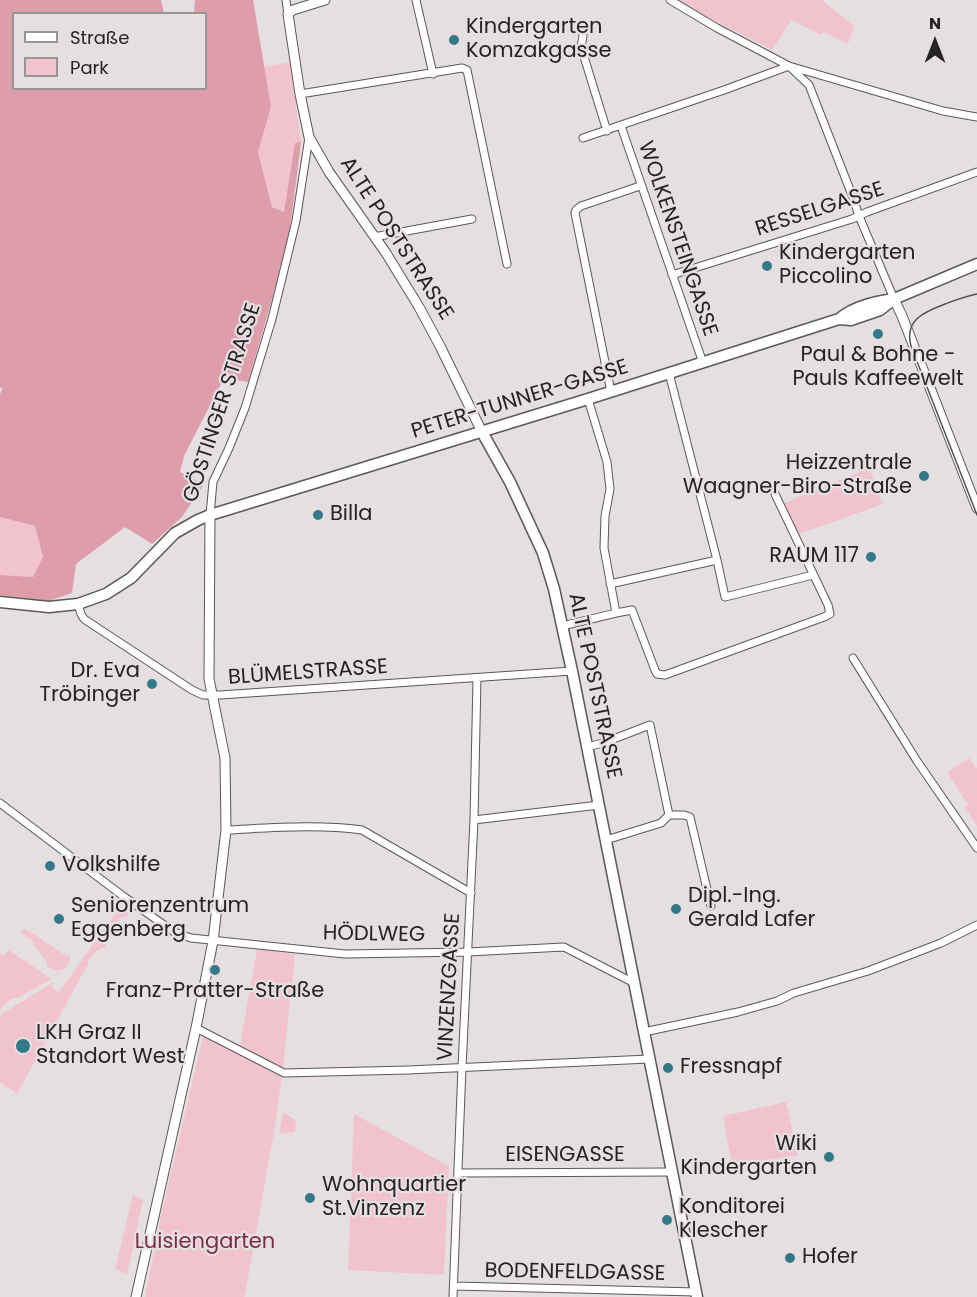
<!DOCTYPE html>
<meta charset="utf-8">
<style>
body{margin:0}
#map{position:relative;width:977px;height:1297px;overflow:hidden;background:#e6dfe1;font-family:Poppins,sans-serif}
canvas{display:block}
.legend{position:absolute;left:12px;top:12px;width:195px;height:78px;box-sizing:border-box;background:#e6dfe1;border:2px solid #999495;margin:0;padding:8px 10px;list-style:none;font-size:18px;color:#252323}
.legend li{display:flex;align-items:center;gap:12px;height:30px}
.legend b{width:30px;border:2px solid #999495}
.north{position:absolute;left:905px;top:12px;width:60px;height:60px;-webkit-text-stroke:4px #e6dfe1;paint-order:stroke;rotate:0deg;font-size:16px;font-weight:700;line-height:24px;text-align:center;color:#252323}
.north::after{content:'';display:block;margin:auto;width:21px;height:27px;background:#252323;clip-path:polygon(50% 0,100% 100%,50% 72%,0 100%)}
</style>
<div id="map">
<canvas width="977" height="1297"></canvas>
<ul class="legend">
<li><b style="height:8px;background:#fff"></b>Straße</li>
<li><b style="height:16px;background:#f1c4cd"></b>Park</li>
</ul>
<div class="north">N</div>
</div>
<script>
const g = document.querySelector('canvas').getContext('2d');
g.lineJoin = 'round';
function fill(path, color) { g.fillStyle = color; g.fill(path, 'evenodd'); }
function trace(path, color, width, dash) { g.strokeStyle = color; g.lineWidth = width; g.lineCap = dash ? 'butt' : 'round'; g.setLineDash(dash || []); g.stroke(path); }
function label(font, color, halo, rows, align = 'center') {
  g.font = font + ' Poppins,sans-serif'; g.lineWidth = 4.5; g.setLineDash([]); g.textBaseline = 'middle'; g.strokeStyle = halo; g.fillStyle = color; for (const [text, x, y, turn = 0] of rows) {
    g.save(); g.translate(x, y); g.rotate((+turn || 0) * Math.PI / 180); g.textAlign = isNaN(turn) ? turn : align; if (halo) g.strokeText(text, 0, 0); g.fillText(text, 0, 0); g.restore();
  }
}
fill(new Path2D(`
 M679,0H822L854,26L848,44L824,32L822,35L791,20L772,50L709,18Z
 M290,62L301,142L295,143L285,212L272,207L258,152L271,107L264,67Z
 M869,468L883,504L799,534L784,503Z
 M0,517L35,526L43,557L33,577L0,575Z
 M969,758L977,769V826L965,808L968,805L947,772Z
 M121,906L130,914L125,917H121L113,928V935L111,934L109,937L111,939L105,947C97,949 89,956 88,964L17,1094L0,1082V1015L54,982L51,987L59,992L104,929L106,930L107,928L106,926Z
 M24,928L68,957L70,954C71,962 65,973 55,970C52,969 49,967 46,965L47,962L34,946L32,940L21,933Z
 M257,949L295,954L283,1069L240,1046Z
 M9,950L51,979L18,998C9,998 5,1003 0,1010V953L4,956Z
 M203,1036L282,1075L275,1126L246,1289L244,1297H145L162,1211Z
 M786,1102L798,1155L732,1166L723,1116Z
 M283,1112L296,1120L295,1132L279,1134Z
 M354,1114L449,1166L444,1275L348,1270Z
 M133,1195L143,1200L127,1274L115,1269Z`), '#f1c4cd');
fill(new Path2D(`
 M0,0H161L164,13L14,14V88H206V14L194,13L195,0H253L271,107L258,152L272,207L284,212L295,143L301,142L290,229L271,303L248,382L224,378L184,456L180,472L204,484L182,517L152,544L125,527L76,564L72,593L49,601L0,595V575L33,577L43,557L35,526L0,517V394L3,388H0Z`), '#dd9dab');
const minor = new Path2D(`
 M286,0L288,14
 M416,0L433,74
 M670,0L717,28L789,66L943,111L977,117
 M581,25L583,36L581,47L607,131
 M300,94L462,68L467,70L507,264
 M621,126L703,363
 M583,138L724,90L789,66L809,85L852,195L859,216L894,299
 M374,237L472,219
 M672,275L852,219L867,212L977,172
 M669,373L717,560L725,597L813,575
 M611,392L575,213L576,210L581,206L640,186
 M588,399L607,462L610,489L605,516L604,548L616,613
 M210,515L213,482L229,448L245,408L272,319L296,221L309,137
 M610,584L717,560
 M78,604L81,614L84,619L192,690L203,695H220L572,671
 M562,626L616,613L632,610L655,670L657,674L665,675L824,617L830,614L828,605L775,494
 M853,658L917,761L977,848
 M587,747L603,743L650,725L669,815H684L690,817L711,906
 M0,803L123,896L174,932L191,938L345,954L468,952L564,947L634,983
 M474,820L599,805
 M226,830C271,828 317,824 362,830L471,893
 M606,840L661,823L669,815
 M196,1028L284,1073L408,1070L649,1059
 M644,1032L738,1012L777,1001L794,993L868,971L941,943L977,925
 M458,1173L671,1172
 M454,1286L696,1292
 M453,1297L462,1067L474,820L477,678`);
const tertiary = new Path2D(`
 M325,0L293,10L288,14L300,94L309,137L329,172L386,253L419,307L440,346L482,432
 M894,299L902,316L977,508
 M136,1297L196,1028L213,941L226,830L225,758L209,679L210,515`);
const secondary = new Path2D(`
 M839,319L851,320L880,310L894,299L977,264
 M482,432L510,482L543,553L554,589L572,671L697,1297
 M0,602L49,607L78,604L106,594L131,578L175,533L198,520L210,515L588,399L839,319C854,306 875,302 894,299`);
trace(minor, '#5c5758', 9);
trace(tertiary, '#5c5758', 11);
trace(secondary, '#5c5758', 13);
trace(minor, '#fff', 7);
trace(tertiary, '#fff', 9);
trace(secondary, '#fff', 10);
trace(new Path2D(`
 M977,294C966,296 956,300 945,304C924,312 904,320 911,346L977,515`), '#535051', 1.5);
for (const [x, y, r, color] of [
 [454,40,6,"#357988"],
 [767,266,6,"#357988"],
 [878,334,6,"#357988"],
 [924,476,6,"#357988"],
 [318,515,6,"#357988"],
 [871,557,6,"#357988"],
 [152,684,6,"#357988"],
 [50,866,6,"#357988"],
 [676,909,6,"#357988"],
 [59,919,6,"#357988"],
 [215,970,6,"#357988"],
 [23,1046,8,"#357988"],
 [668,1068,6,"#357988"],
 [829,1157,6,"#357988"],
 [310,1198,6,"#357988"],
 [667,1220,6,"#357988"],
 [790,1258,6,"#357988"]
]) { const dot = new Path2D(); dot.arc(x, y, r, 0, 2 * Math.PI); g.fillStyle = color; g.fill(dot); trace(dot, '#e6dfe1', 2); }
label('21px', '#252323', '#e6dfe1', [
 ["Kindergarten",466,28],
 ["Komzakgasse",466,52],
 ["Kindergarten",779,254],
 ["Piccolino",779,278],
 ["Paul & Bohne -",878,356,"center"],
 ["Pauls Kaffeewelt",878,380,"center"],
 ["Heizzentrale",912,464,"right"],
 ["Waagner-Biro-Straße",912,488,"right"],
 ["Billa",330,515],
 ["RAUM 117",859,557,"right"],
 ["Dr. Eva",140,672,"right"],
 ["Tröbinger",140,696,"right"],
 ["Volkshilfe",62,866],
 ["Dipl.-Ing.",688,897],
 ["Gerald Lafer",688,921],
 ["Seniorenzentrum",71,907],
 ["Eggenberg",71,931],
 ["Franz-Pratter-Straße",215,992,"center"],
 ["LKH Graz II",36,1034],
 ["Standort West",36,1058],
 ["Fressnapf",680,1068],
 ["Wiki",817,1145,"right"],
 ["Kindergarten",817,1169,"right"],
 ["Wohnquartier",322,1186],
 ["St.Vinzenz",322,1210],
 ["Konditorei",679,1208],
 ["Klescher",679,1232],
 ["Hofer",802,1258]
], 'left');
label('21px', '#252323', '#e6dfe1', [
 ["RESSELGASSE",820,210,-18],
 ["ALTE POSTSTRASSE",396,239,57],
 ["WOLKENSTEINGASSE",677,239,71],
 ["PETER-TUNNER-GASSE",520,400,-17],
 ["GÖSTINGER STRASSE",223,403,-72],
 ["BLÜMELSTRASSE",308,673,-4],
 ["ALTE POSTSTRASSE",594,686,78],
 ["HÖDLWEG",374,935,1],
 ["VINZENZGASSE",450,987,-87],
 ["EISENGASSE",565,1156],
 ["BODENFELDGASSE",575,1273,1]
]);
label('21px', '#7a2d44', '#e6dfe1', [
 ["Luisiengarten",205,1243]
]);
</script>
